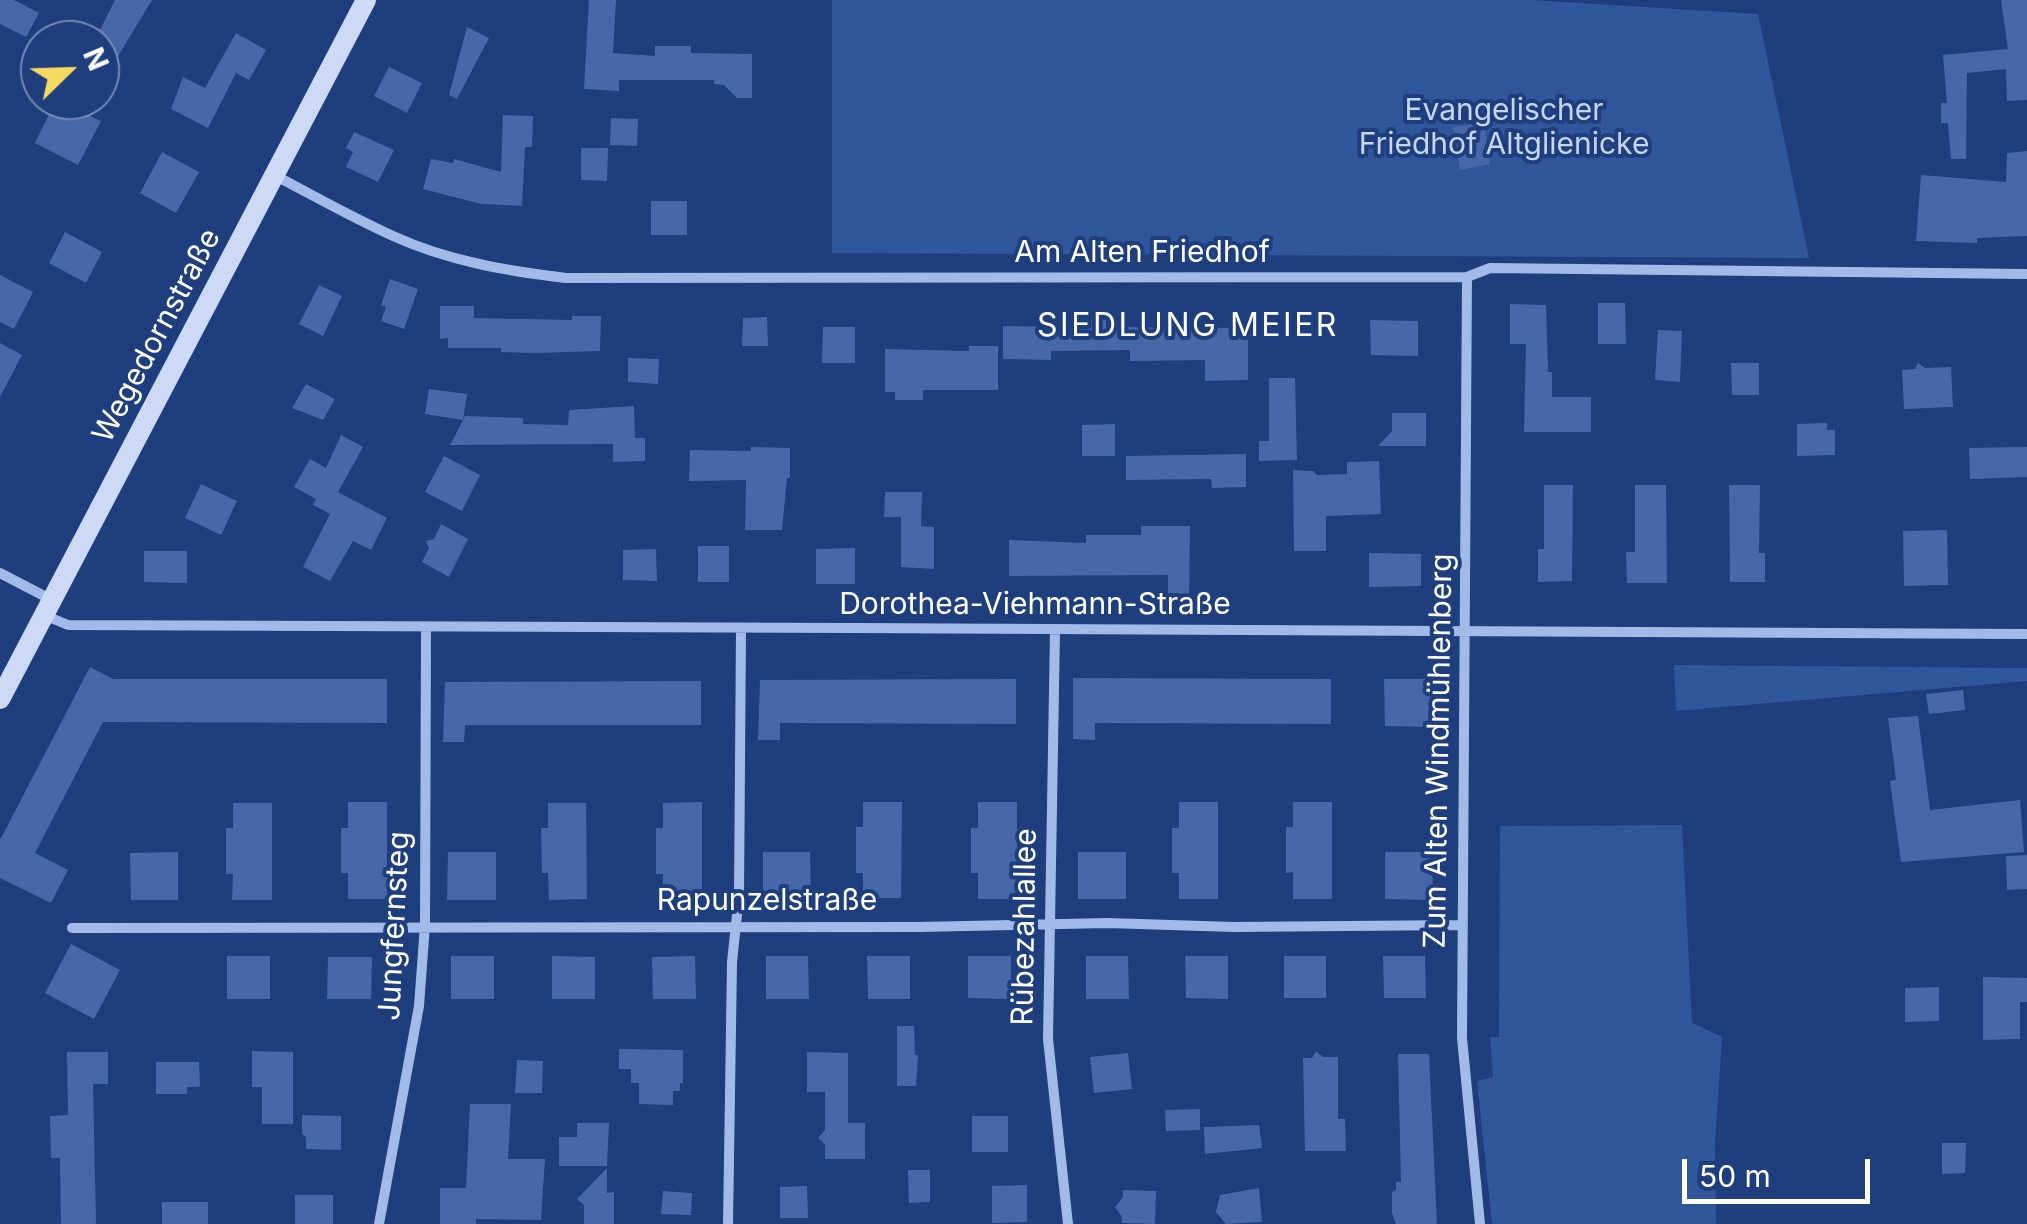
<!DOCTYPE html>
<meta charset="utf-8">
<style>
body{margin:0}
#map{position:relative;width:2027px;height:1224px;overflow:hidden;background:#1e3e7e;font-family:Inter,sans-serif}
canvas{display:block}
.north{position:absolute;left:20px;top:20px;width:100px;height:100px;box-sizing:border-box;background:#1e3e7e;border:2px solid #788bb2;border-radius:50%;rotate:67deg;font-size:28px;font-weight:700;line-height:40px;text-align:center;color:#fff}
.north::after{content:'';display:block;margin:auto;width:35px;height:45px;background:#f7db60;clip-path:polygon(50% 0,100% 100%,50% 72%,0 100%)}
.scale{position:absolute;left:1682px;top:1159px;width:188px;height:45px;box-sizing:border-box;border:5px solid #fff;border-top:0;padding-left:12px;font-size:30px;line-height:35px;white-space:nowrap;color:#fff;-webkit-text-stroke:8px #1e3e7e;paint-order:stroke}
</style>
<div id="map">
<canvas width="2027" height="1224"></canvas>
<div class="north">N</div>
<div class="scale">50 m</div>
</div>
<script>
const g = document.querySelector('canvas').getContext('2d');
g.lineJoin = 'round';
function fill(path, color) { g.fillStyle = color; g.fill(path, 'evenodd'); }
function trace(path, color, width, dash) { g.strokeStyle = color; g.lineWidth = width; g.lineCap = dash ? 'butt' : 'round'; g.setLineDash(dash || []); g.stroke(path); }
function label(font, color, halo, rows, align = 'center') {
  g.font = font + ' Inter,sans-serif'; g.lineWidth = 8; g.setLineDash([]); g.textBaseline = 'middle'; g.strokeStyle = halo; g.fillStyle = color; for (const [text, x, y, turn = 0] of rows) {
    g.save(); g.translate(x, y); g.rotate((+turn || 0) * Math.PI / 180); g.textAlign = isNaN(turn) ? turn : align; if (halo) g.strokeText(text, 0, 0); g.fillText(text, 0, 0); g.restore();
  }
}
fill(new Path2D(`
 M832,0H1531L1758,14L1809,258L832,253Z
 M1674,665L2027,668V681L1676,711Z
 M1682,825L1692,1023L1722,1037L1715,1143L1716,1224H1492L1477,1081L1493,1077L1490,1037H1499L1500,826Z`), '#30569c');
fill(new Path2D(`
 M0,0H14L39,13L26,37L0,24Z
 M115,0H152L100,86V30Z
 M589,0H616L613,53L655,56V46H691V53L752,54V98H737L724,85L714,84V80H619V91L584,89Z
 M2001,0H2027V100L2007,101L2006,69L1967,73L1966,159H1951L1948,123H1941V103H1947L1943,55L2008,49Z
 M467,27L489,38L457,99L449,95Z
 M236,33L266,50L249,80L236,73L208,128L171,109L183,77L205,88Z
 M389,67L422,83L407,113L374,96Z
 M56,100L101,121L78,165L35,143Z
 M503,115L533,116L532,147H525L522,206L481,204L423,189L431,159L453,163L454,159L501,172Z
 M611,118L638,119L637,146L610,145Z
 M1484,123L1490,164L1460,170L1453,127Z
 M354,132L394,150L378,182L346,167L353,152L346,148Z
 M581,148H608L607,181L581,180Z
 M2027,151V236L1977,238V243L1916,241L1921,175L2006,182L2007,153Z
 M162,152L199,172L176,213L140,193Z
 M651,201H687V235H651Z
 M65,232L102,252L86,283L49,263Z
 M0,275L33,292L14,329L0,322Z
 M390,279L418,289L404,329L381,321L386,307L381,305Z
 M319,285L342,296L323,336L299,324Z
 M1598,303H1625L1626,344H1598Z
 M1510,304L1546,305L1548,372H1552V397H1591V432H1524L1526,344H1510Z
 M440,306H474V318L572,320V316H601L600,351L534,353L501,352V348H448V338L440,339Z
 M767,317L768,346H742L743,318Z
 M1074,320H1106V327L1248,328V380L1205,381V360L1130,361V350L1051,351V360L1003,359V326L1074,327Z
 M1370,320L1418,321V356L1371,355Z
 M823,327H855V363H822Z
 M1658,330L1682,331L1680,382L1655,380Z
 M0,343L22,355L0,397Z
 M969,346H998V390H923V400H895V392H885V349L969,351Z
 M628,358L659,359L658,384L628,382Z
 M1731,363H1759V395H1732Z
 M1918,363L1925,368L1951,367L1953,407L1904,409L1902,370L1915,369Z
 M1269,378H1295L1297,460L1259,461V441H1269Z
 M306,384L335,399L323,420L292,408Z
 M429,389L467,394L463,420L425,414Z
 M634,406L635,438H645V461L613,462V444L450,445L465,416L523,418V424L568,425L569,410Z
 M1392,413H1426V446H1378L1392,431Z
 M1827,423V430H1835V455L1797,456V424Z
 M1115,424V456H1082V425Z
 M341,435L363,447L338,492L387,518L371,550L353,541L330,581L303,567L330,514L313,505L316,499L294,487L310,459L326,468Z
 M751,447L790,448V478H787L782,530H745L746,480L689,481L690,450L751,451Z
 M2027,447V477L1970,479L1969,448Z
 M1246,454V487L1212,488L1211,479L1126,480V456Z
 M444,456L480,475L462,511L425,492Z
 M1379,461L1381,514L1326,516V551H1294L1293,470L1313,471L1317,475L1347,474V462Z
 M201,484L237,501L221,535L185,518Z
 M1544,485H1573L1572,581L1538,582V549H1544Z
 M1635,485H1666L1667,583H1627L1626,552H1635Z
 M1729,485H1760L1759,553H1765V582H1730Z
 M885,492H922L921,526L934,527V569L901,567V517H884Z
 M441,524L468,539L449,577L422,562L429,548L426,541L434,539Z
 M1141,526H1190L1189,601H1168V575L1009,576V540L1086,543V535H1141Z
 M1947,530L1948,585L1904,586L1903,531Z
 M698,546H729V582H698Z
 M855,548V584H816V549Z
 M656,549L657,581L623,580V550Z
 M144,551H187V583L144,582Z
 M1369,553L1421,554V586L1369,587Z
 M90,667L113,679H387V723L103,722L35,853L68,870L51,903L0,878V840Z
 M1073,678L1331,679V724L1095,723V740L1073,739Z
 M1016,679V724L780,723V740H758L760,680Z
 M1384,679H1432V727L1385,726Z
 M701,681V725H465L464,742H443L445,682Z
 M1963,690L1965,710L1929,714L1926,694Z
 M1918,716L1930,810L2020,800L2024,852L1901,862L1890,781L1896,780L1888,718Z
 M348,802H387V899H348V873H341V828H348Z
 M702,802V900H663V874H656V828H663V803Z
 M863,802H902L901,898H863V873H856V827H863Z
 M978,802H1017V899H978V873H971V828H978Z
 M1179,802H1218V899H1179V873H1172V828H1179Z
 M1293,802H1332V899H1293V872L1286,873V827H1293Z
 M233,803H272V900H232L233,874H226V828H233Z
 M548,803H586L587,899L549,900L548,873H542L541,828H548Z
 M178,852V900H131L130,853Z
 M448,852H496V900H447Z
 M763,852H810L811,900H763Z
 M1078,852H1126V899H1078Z
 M1385,852H1432L1433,900L1385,899Z
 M2027,855V889L2007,890L2006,856Z
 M71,944L120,970L94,1019L45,993Z
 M227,956H270V999H227Z
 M451,956H494V999H451Z
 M552,956L595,957V999H552Z
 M695,956L696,999H653L652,957Z
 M766,956H808L809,999H766Z
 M867,956H910V999H868Z
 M968,956H1011V999L968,998Z
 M1086,956H1128L1129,999H1086Z
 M1185,956H1228V999L1186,998Z
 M1284,956H1326V998H1284Z
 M1383,956H1425L1426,998H1384Z
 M328,957H372L371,999H327Z
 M1983,977L2027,978V1002H2020V1039L1983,1040Z
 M1939,987V1021L1905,1022V988Z
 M897,1026H914L915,1055H918L916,1086H897Z
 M619,1049L683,1050V1083H680V1091H673V1105L639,1104V1083H631V1069H619Z
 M252,1051L293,1052V1124H262V1087H252Z
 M1316,1051L1323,1057H1338V1119H1345L1346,1151H1305L1303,1058H1312Z
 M67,1052H108V1084H93L96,1224H61L60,1158H51L50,1116L68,1115Z
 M807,1052L848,1053V1123H865V1159H825V1144L818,1138L825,1130V1092H807Z
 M1128,1053L1132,1089L1094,1093L1090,1057Z
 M1398,1054H1429L1437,1224H1396L1392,1213V1192L1396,1190V1182H1401Z
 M517,1060L543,1061L542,1093H515Z
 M156,1062H199L200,1087H187V1094H156Z
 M470,1104H511L508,1159H545L541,1220L476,1219V1224H440V1188H466Z
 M1200,1109V1130L1166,1131L1165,1110Z
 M302,1115L341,1116V1150L306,1149V1137L302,1134Z
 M972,1116H1008V1152H972Z
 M577,1123H609L607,1166H559V1137H577Z
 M1259,1125L1262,1148L1205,1154L1204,1127Z
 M1942,1143H1966L1965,1173L1942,1174Z
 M607,1168V1193L614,1192V1224H584V1205L577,1199Z
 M908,1170H930V1202L909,1203Z
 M1027,1185V1222L992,1223V1186Z
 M807,1186L808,1218H780V1187Z
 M1259,1188L1262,1222L1226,1224L1216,1212L1220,1195Z
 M1123,1190L1156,1191L1155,1224L1122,1223V1217L1115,1207L1123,1197Z
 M663,1191L692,1193L691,1215L661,1214Z
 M295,1195H333V1224H295Z
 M162,1202H208V1224H162Z`), '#4668a8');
trace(new Path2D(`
 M276,176C314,196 353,218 393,236C448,261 507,271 566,278L1467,277L1490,268L2027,274
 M1467,277L1462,1038L1480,1224
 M0,573L52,600
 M44,615L68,625C721,629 1374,627 2027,634
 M1055,631L1048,1039L1068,1224
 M72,928L918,927L1108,923L1234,927L1462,925
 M379,1224L419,1006L425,925L426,627
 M728,1224L732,962L739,896L741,630`), '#a1bae8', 10);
trace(new Path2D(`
 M0,699L366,0`), '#ccdaf6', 20);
label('30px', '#c5d6f6', '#1e3e7e', [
 ["Evangelischer",1504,111],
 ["Friedhof Altglienicke",1504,145]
]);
label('30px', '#fff', '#1e3e7e', [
 ["Am Alten Friedhof",1142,253],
 ["Wegedornstraße",157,336,-62],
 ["Dorothea-Viehmann-Straße",1035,605],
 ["Zum Alten Windmühlenberg",1439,751,-89],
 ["Rapunzelstraße",767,901],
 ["Jungfernsteg",395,926,-87],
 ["Rübezahlallee",1025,927,-89]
]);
g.letterSpacing = '2.5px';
label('32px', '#fff', '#1e3e7e', [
 ["SIEDLUNG MEIER",1188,326]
]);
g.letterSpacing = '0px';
</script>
